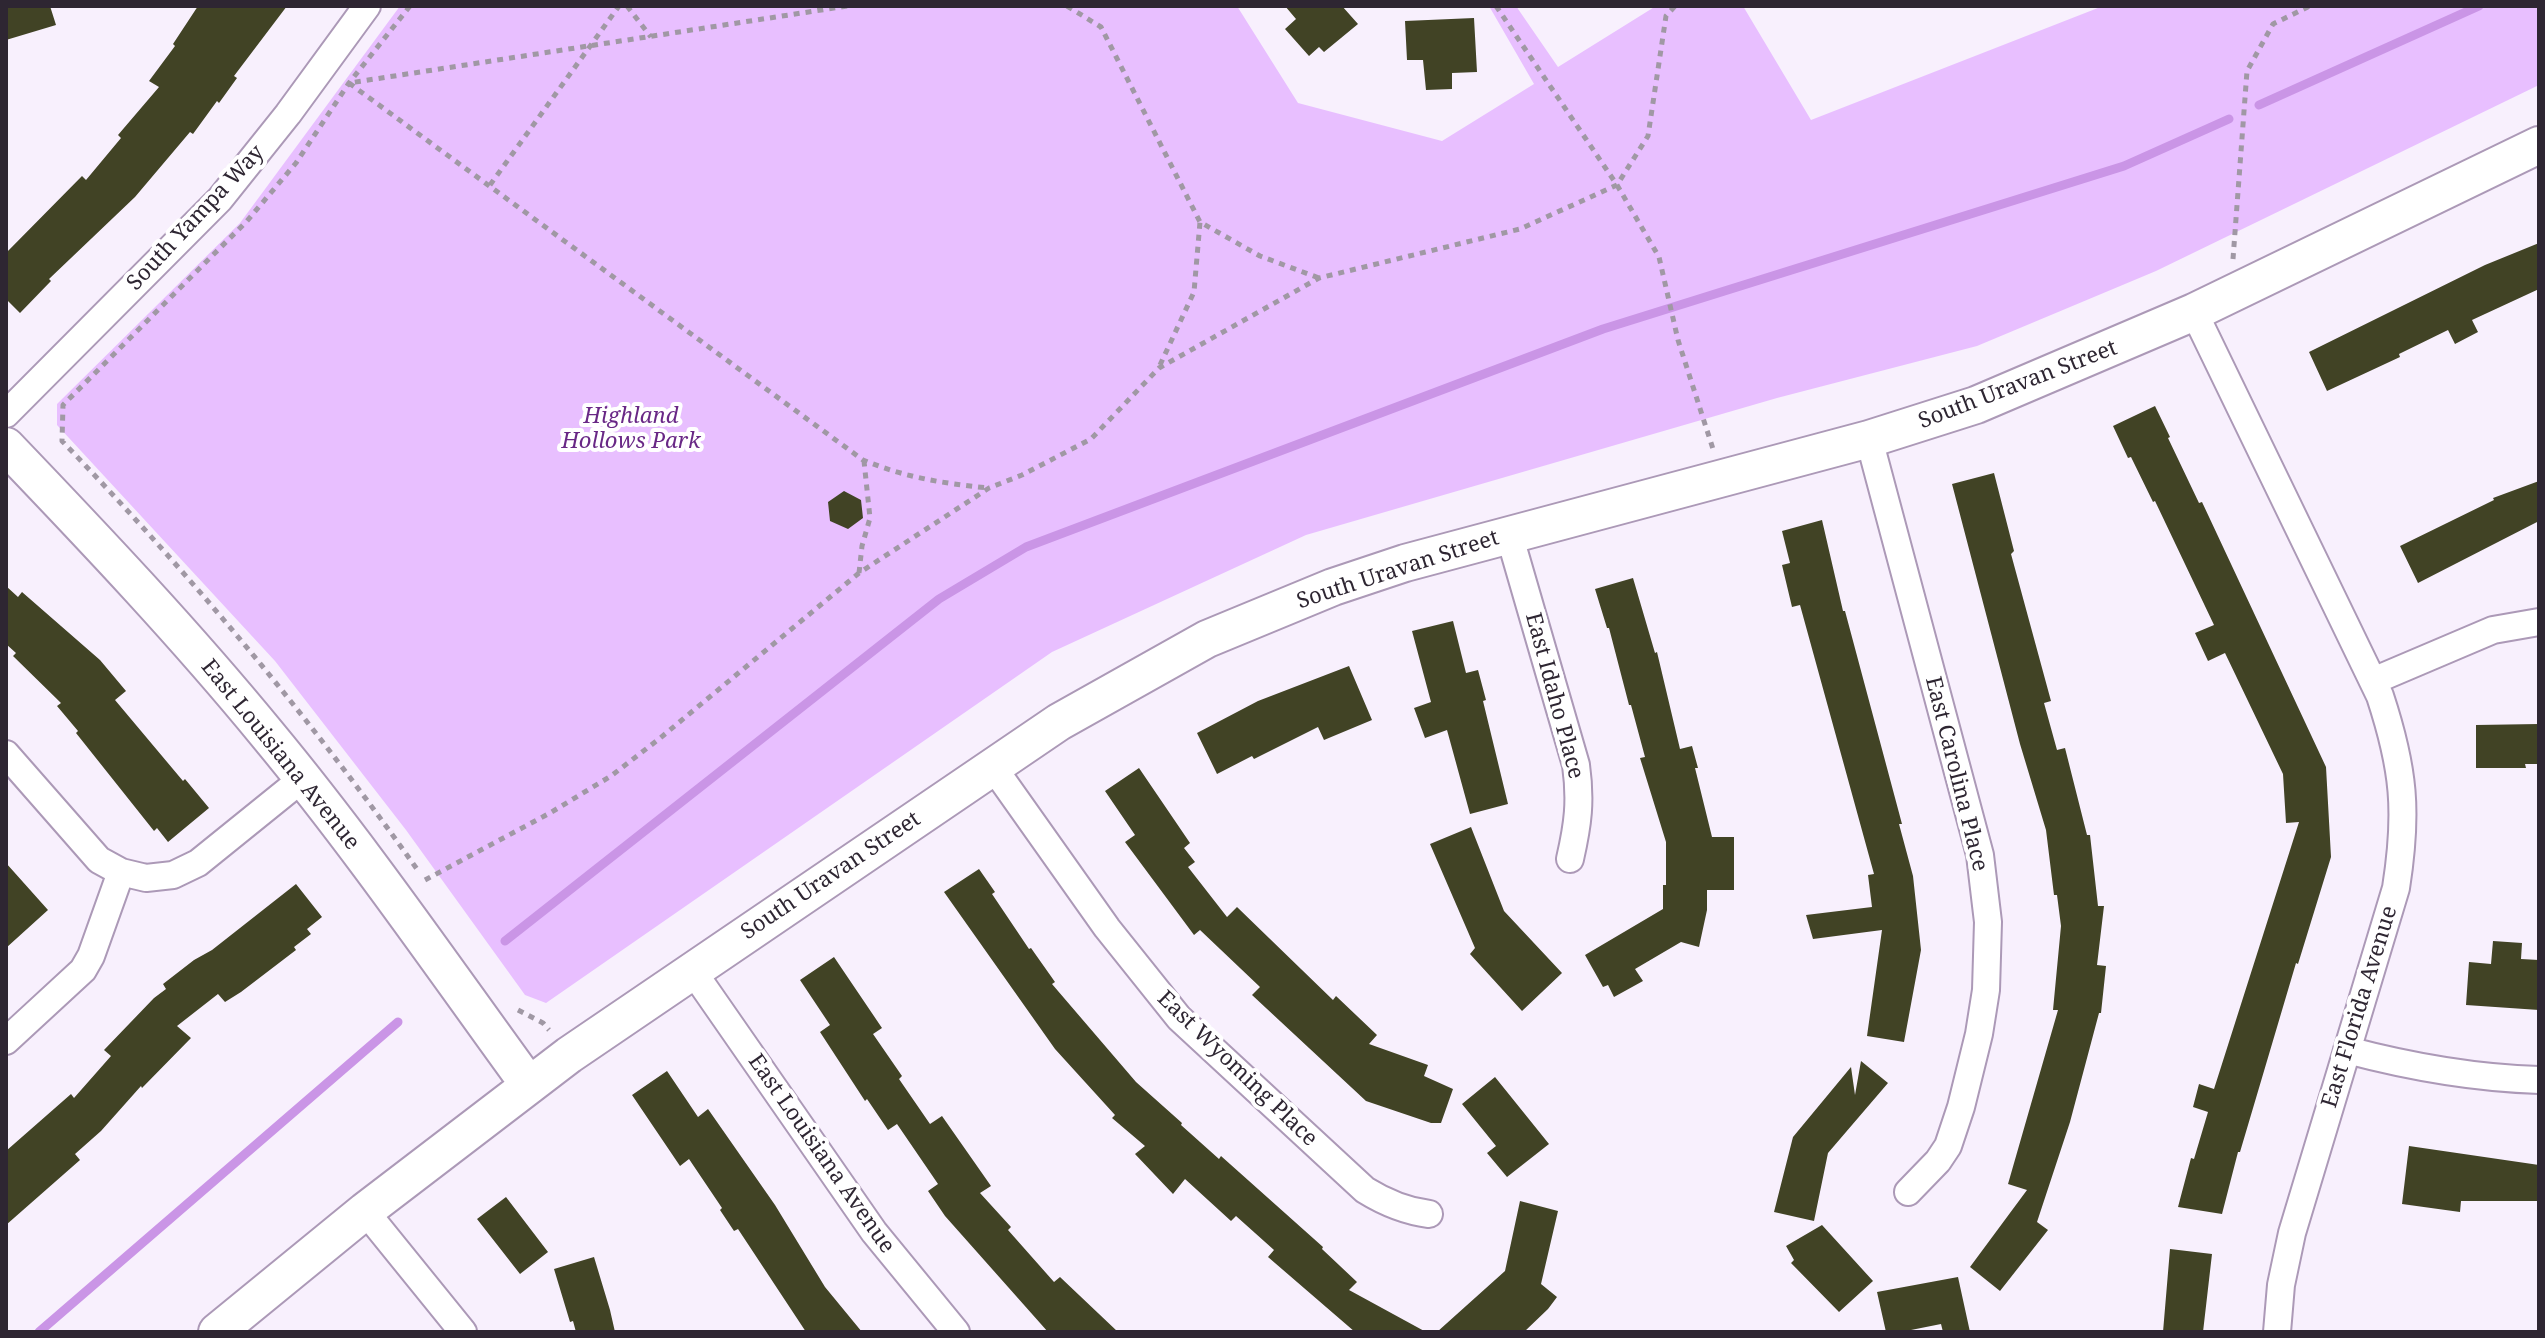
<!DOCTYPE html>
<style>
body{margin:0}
#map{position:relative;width:2545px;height:1338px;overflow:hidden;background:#f8f0fd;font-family:"Noto Serif",serif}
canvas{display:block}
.frame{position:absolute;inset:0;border:8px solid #2e2632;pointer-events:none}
</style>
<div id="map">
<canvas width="2545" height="1338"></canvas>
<div class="frame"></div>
</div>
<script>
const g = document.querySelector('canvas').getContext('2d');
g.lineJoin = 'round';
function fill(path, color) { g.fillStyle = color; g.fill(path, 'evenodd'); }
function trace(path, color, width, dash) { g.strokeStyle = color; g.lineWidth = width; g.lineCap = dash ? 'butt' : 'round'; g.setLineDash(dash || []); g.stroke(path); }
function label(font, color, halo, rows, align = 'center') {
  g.font = font + ' "Noto Serif",serif'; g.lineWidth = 8; g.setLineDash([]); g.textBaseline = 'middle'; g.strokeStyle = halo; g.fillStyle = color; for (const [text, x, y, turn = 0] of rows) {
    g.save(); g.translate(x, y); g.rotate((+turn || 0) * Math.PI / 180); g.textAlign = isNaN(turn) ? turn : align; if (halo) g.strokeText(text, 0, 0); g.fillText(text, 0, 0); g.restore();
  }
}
fill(new Path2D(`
 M400,6H1237L1298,103L1442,141L1534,84L1489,6H1516L1558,67L1656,6H1743L1811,120L2103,6H2539V85L2156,271L1977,346L1777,398L1306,535L1052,652L546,1003L525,995L406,830L275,661L57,425V404L240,223Z`), '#e8bfff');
trace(new Path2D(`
 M2259,105L2479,6
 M505,941L939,599L1026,547L1603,329L2124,166L2229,119
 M39,1332L398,1022`), '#ca95e6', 9);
fill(new Path2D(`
 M6,6H50L56,25L6,40Z
 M198,6H287L234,76L237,78L219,103L217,101L193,134L190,132L135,197L49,279L51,281L20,313L6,299V253L82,176L86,180L121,138L118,135L159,87L149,81L175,46L173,44Z
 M1285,6H1342L1358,24L1324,52L1319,47L1309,56L1285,29L1296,19Z
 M1474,18L1477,72L1452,73V89L1426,90L1423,60H1407L1405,21Z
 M2539,243V289L2472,320L2478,332L2455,344L2448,330L2399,354L2400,357L2327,391L2309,352L2485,265Z
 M2155,406L2170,437L2168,438L2199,503L2202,502L2326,767L2331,857L2298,964L2296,963L2240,1152H2238L2222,1214L2178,1207L2191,1158L2194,1159L2208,1112L2193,1107L2199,1084L2214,1089L2299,822L2286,823L2283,774L2225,653L2208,661L2195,633L2214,625L2155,501L2153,502L2131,457L2128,458L2113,426Z
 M1994,473L2014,551L2011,554L2051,701L2044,703L2057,750L2065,748L2087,835H2090L2098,906H2104L2097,965L2106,966L2101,1013H2099L2070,1122L2037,1222L2048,1230L2000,1291L1970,1267L2027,1190L2008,1184L2058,1010H2053L2061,926L2057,895H2054L2046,830L2020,744L1952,484Z
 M2539,481V521L2418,583L2400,546L2494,500L2493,498Z
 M844,491L861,500L863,518L848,529L830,521L828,502Z
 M1822,520L1843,611H1845L1902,824H1899L1913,876L1921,950L1904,1042L1867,1036L1882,930L1813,939L1806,915L1872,907L1868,875L1874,874L1800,605L1792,607L1782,565L1790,563L1782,531Z
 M1633,578L1655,653L1657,652L1680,749L1692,746L1698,768H1695L1712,837H1734V890H1707V910L1699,947L1681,942L1635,969L1643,981L1614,997L1608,985L1603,987L1585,955L1663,909V885H1666V842L1640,758L1645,757L1631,705H1629L1609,628H1607L1595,589Z
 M6,586L18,597L22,592L100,660L126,691L115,700L183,781L185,779L209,808L168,842L157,828L154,831L76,733L78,731L57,706L61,703L13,656L16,653L6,644Z
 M1453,621L1466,673L1478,670L1486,700L1483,701L1508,804L1470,814L1447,730L1425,738L1414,708L1431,702L1412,631Z
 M1349,666L1372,720L1324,740L1318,727L1254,759L1252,756L1217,774L1197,733L1258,701Z
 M2539,724V764H2525L2526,768H2476V725Z
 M1139,768L1190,843L1184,848L1195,862L1188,867L1227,917L1237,907L1333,1000L1336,996L1377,1035L1369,1044L1428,1065L1424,1076L1453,1089L1441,1123H1431L1366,1101L1252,995L1260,987L1200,930L1194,935L1125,842L1135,835L1105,791Z
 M1471,827L1504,911L1562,973L1522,1011L1470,954L1475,948L1430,844Z
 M6,863L48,910L6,948Z
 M979,869L995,892L992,894L1029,949L1031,948L1055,982L1052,984L1136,1082L1182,1123L1181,1125L1219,1159L1221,1156L1323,1247L1322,1249L1357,1282L1349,1290L1426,1332H1355L1268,1257L1274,1250L1236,1216L1231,1221L1185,1179L1173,1194L1135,1154L1145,1146L1112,1118L1115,1115L1055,1049L944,892Z
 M296,884L322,917L307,929L311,934L294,947L296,950L241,992L225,1002L218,994L177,1026L191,1038L142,1088L141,1086L101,1131L75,1154L80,1160L6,1225V1151L71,1094L74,1098L111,1056L104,1050L154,998L166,989L163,984L194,960L212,950Z
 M2493,941L2522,943L2521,959L2539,960V1010L2466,1005L2469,962L2491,964Z
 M834,957L882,1028L873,1034L902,1076L899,1079L930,1124L942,1116L991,1186L980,1193L1011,1227L1008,1230L1054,1282L1060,1277L1118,1332H1048L945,1216L928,1191L938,1184L897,1124L888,1130L867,1099L865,1101L820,1032L830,1025L800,980Z
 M1861,1061L1888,1083L1828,1153L1814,1221L1774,1212L1793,1137L1851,1067L1855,1095Z
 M667,1071L698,1117L708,1109L775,1205L825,1287L862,1332H806L738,1229L734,1231L720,1210L722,1208L689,1159L680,1166L632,1095Z
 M1495,1077L1549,1144L1507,1177L1487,1153L1496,1146L1462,1104Z
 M2409,1146L2539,1165V1201H2461L2460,1212L2402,1204Z
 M506,1197L548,1252L520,1274L477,1219Z
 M1520,1201L1558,1211L1541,1284L1557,1297L1548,1309L1524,1332H1437L1505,1271Z
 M1822,1225L1873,1281L1839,1312L1791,1263L1794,1260L1786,1246Z
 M2170,1249L2212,1254L2203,1332H2163Z
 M594,1257L610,1310L615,1332H576L573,1321L570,1322L554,1269Z
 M1958,1277L1970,1332H1943L1941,1324L1901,1332H1886L1877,1292Z`), '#414325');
const street = new Path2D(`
 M2194,312L2380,696C2404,769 2408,812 2396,888L2292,1233L2281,1285L2277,1332
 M6,414L220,199L288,114L367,6
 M1869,439L1980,855L1988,922L1986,990L1979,1034L1961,1107L1948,1146L1938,1161L1908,1192
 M1509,534L1576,765C1581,801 1578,824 1570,859
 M2373,681L2493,630L2539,622
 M6,754L99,860L121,872L146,878L173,875L198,863L302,779
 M993,767L1107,928L1179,1018L1365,1190C1386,1203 1405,1211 1429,1214
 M692,970L874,1232L956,1332
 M6,1041L83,970L91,956L121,872
 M2347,1050C2411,1067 2473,1078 2539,1080
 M365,1211L463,1332`);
const secondary = new Path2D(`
 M6,446C96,540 185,634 267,734C360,846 443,967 529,1085
 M217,1332L365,1211L569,1055L1059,722L1207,639L1333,587L1405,563L1869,439L1976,405L2194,312L2539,145`);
trace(street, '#ac99b7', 30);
trace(secondary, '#ac99b7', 40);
trace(new Path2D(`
 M410,6L349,83L296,163L247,221L63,405L62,441C192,576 311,719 419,872
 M627,6L651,37
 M847,6L349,83L863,460C907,478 942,483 988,488
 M1067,6L1101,27L1200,222L1260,256L1319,278
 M1496,6L1617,185L1659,257L1678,340L1713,449
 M490,185L619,6
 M2233,259L2247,71L2273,24L2310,6
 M1160,365L1194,292L1200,222
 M859,573L862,546L870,518L864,461
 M425,880L550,813L611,776L659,739L859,573L989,488L1022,475L1091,439L1159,368L1319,278L1520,229L1617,185L1648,136L1666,16L1675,6
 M518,1010L543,1023L549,1030`), '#a098a4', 5, [6, 6]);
trace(street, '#fff', 26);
trace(secondary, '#fff', 36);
label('22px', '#2e2632', '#fff', [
 ["South Yampa Way",196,218,-47],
 ["South Uravan Street",2018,385,-21],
 ["South Uravan Street",1398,570,-18],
 ["East Idaho Place",1554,696,75],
 ["East Louisiana Avenue",280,755,51],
 ["East Carolina Place",1956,774,76],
 ["South Uravan Street",831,876,-34],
 ["East Florida Avenue",2360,1007,-73],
 ["East Wyoming Place",1237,1069,44],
 ["East Louisiana Avenue",821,1154,55]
]);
label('italic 22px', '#692886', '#fff', [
 ["Highland",631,417],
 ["Hollows Park",631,442]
]);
</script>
